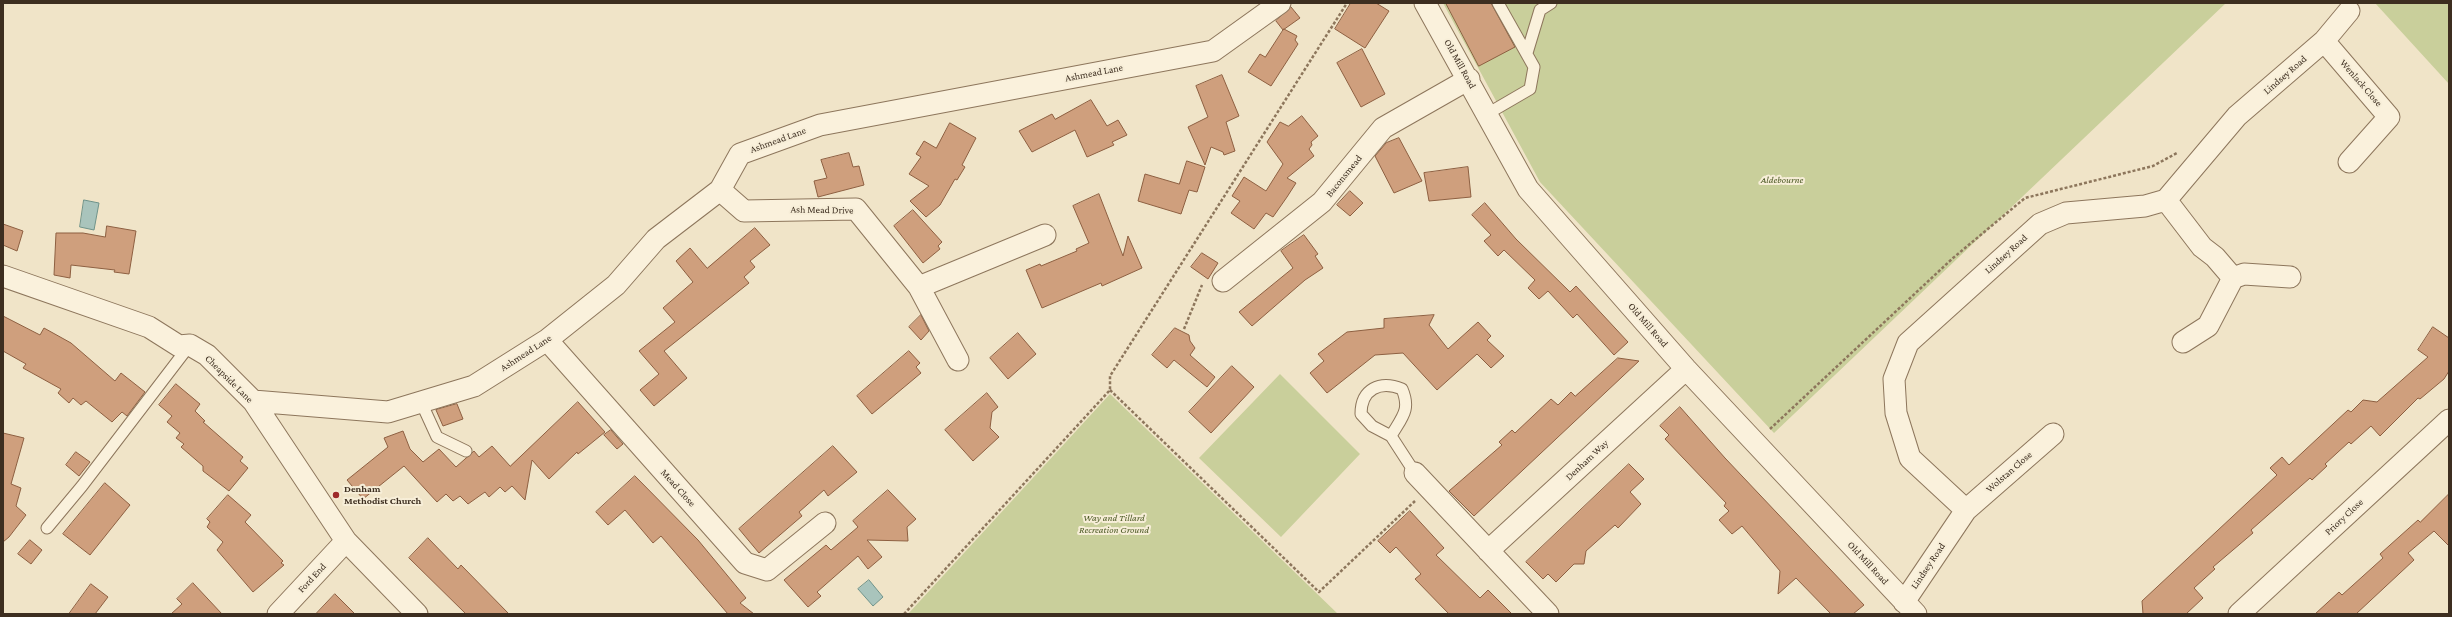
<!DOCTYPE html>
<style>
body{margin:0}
#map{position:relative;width:2452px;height:617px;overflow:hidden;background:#f0e4c8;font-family:"Crimson Pro",serif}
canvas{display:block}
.frame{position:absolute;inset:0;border:4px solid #3d2e20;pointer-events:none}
</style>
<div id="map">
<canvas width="2452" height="617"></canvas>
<div class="frame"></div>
</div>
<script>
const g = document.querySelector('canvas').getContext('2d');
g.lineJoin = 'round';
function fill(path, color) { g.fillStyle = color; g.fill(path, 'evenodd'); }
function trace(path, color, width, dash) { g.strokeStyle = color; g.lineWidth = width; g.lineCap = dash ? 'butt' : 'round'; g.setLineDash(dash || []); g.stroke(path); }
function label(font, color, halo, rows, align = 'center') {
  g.font = font + ' "Crimson Pro",serif'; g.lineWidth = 4; g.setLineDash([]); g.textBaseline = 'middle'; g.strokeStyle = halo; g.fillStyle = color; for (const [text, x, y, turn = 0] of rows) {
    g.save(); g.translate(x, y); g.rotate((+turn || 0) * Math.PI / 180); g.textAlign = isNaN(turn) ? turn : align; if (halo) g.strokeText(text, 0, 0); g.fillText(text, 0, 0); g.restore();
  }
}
fill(new Path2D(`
 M1443,3H2226L1774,433L1540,182Z
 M2375,3H2449V84Z
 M1280,374L1360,454L1281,537L1199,458Z
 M1110,394L1338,614H908Z`), '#c9cf9b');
const water = new Path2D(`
 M84,200L99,203L94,230L80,227Z
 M869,580L883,597L873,606L858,589Z`);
fill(water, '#a9c4bc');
trace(water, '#6f938a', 1);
const building = new Path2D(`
 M1351,3H1376L1389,11L1365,48L1335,29Z
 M1446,3H1491L1515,47L1479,66Z
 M1291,7L1300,18L1283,30L1276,21Z
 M1284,29L1297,36L1295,40L1298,44L1271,86L1248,72L1260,54L1265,57Z
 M1362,49L1385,94L1361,107L1337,63Z
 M1222,75L1239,116L1226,122L1235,151L1224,155L1223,152L1211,147L1205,165L1188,127L1208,117L1196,86Z
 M1091,100L1107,126L1118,120L1127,135L1112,142L1114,145L1087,157L1075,130L1032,152L1019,131L1052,114L1055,119Z
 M1302,116L1318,136L1311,142L1312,145L1309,149L1314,156L1287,178L1296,183L1287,197L1273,217L1266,213L1254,229L1231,213L1240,201L1232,196L1244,177L1266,191L1283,164L1267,142L1280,122L1288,126Z
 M950,123L976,138L962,165L965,167L957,180L955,179L940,205L926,217L910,201L929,186L909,174L921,157L916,154L924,141L936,148Z
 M1399,138L1422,181L1394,193L1375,156L1386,143Z
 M849,153L853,167L859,166L864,185L818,197L814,181L827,178L821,160Z
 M1187,161L1205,167L1197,192L1189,190L1181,214L1138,201L1145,174L1179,184Z
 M1468,167L1471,197L1429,201L1424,173Z
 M1350,191L1363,203L1350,216L1337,205Z
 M1099,194L1123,256L1128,236L1142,268L1102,286L1101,283L1042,308L1026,270L1040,264L1041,266L1077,251L1076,249L1089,243L1073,206Z
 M1485,203L1516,239L1570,292L1576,286L1628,342L1614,355L1577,314L1573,318L1548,291L1539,299L1528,288L1535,280L1504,250L1498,256L1484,241L1491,235L1472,215Z
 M913,210L942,242L938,246L940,249L923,263L894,226Z
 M3,224L23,231L17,251L3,245Z
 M107,226L136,231L129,274L114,272L115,270L71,265L70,278L54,275L56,233H83L105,237Z
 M755,228L770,245L750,261L755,267L744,277L749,283L664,351L687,378L654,406L640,390L659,374L639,351L675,322L663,308L693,282L676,261L690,248L707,268Z
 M1304,235L1318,254L1315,256L1323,268L1305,280L1252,326L1239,312L1293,268L1281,251Z
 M1202,253L1218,263L1208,279L1191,267Z
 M921,315L929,331L921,340L909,327Z
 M1434,315L1429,325L1448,349L1478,322L1491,336L1487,340L1504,356L1491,368L1477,354L1437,390L1403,353L1375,355L1327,393L1310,373L1324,361L1318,354L1347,332L1384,328V319Z
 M3,316L40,335L44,328L71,343L115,381L121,373L145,392L127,416L122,412L112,422L86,401L81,405L73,398L69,403L58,393L61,389L23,368L26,364L3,351Z
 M2433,327L2449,338V371L2444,379L2420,399L2418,398L2380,436L2371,426L2351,444L2349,442L2325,464L2327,466L2312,480L2310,478L2251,530L2253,533L2213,567L2215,569L2194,588L2203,598L2186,614H2143L2142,601L2277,475L2270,468L2282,457L2289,465L2348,410L2351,412L2363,400L2377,402L2428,357L2418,350Z
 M1175,328L1189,335L1190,341L1195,348L1190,355L1215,377L1207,387L1174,360L1167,368L1152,355Z
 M1018,333L1036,354L1008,379L990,358Z
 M909,351L920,363L916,367L921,373L872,414L857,396Z
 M1618,358L1639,361L1474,516L1449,491L1502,445L1499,442L1512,430L1515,433L1551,399L1558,405L1571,392L1575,396Z
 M1232,366L1254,387L1211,433L1189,412Z
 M176,384L200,404L195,411L205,421L203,422L243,457L240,461L248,468L229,491L203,471V466L181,447L184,444L176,438L180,433L167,422L172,416L159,405Z
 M987,393L998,407L992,412L990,428L999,437L973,461L945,430Z
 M578,402L605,432L578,454L577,452L549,479L532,460L525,500L512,486L505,492L500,487L489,497L485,492L468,504L460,496L453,501L446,494L437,502L404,466L363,499L347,480L388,447L384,438L403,431L410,449L423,462L439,449L456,467L474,451L479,457L492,446L510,466Z
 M457,404L463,419L443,426L436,410Z
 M1680,407L1725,458L1864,605L1853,614H1831L1796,578L1778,594L1780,571L1742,526L1732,534L1719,520L1729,511L1724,506L1726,503L1665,439L1669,435L1660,426Z
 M611,430L623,444L617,449L604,435Z
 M3,433L24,438L11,484L21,488L16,506L26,515L9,537L3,542Z
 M833,446L857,472L828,496L824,490L799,512L802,516L759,553L739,529Z
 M76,452L90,462L79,476L66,465Z
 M1629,464L1644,479L1630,492L1641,504L1618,528L1615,525L1586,551L1584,564H1574L1556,582L1548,574L1543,579L1526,562Z
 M635,476L698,540L746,598L740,603L754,614H728L661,536L653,543L625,510L608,525L596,512Z
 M105,483L130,505L90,555L63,534Z
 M888,490L916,519L907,527L908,541L867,540L882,557L868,569L858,556L817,592L821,596L808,607L784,580L826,545L831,550L858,527L853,521Z
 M2449,494V546L2434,531L2408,553L2414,560L2356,614H2315L2339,592L2342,595L2383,558L2380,554L2418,520L2420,522Z
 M228,495L251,515L245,522L283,561L281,563L284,565L253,592L217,550L223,542L207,527L210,522L207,519Z
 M1410,511L1444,548L1436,555L1480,598L1488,590L1512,614H1449L1415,579L1421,574L1396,547L1390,553L1378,541Z
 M428,538L458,569L461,565L509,614H466L409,558Z
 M30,540L42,550L31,564L18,554Z
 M193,583L222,614H171L182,604L177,599Z
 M91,584L108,597L95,614H69Z
 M335,594L355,614H316Z`);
fill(building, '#cf9f7d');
trace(building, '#8d5f41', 1);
const service = new Path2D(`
 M1527,53L1540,10L1551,3
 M1487,114L1530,89L1534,67L1498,3
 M421,402L437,437L466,451
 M1391,436L1372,426L1361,414C1361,389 1380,380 1402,389C1411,410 1402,417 1391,436L1415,473
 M47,528L82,486L189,346`);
const minor = new Path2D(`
 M1425,3L1528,189L1686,369L1916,614
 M2324,41L2389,117L2349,162
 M720,190L744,211L856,209L919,287L958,360
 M2166,200L2202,247L2215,257L2233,278
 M3,276L149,327L179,346L190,345L207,355L253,401L346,541L417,614
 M1223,281L1322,202L1383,128L1469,79
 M919,287L1045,235
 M547,340L745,563L767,570L825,523
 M2183,342L2208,326L2233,278L2244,274L2290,277
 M253,401L388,412L474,386L547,340L616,285L656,239L720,190L740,154L820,125L1213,51L1280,3
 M1415,473L1548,614
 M1966,510L2053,434
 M1488,551L1686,369
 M1904,602L1966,510L1910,458L1896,413L1894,379L1908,343L2040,224L2066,213L2145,206L2166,200L2237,116L2324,41L2349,11
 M278,614L346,541
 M2239,614L2449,420`);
trace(service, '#8d765c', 13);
trace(minor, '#8d765c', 23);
trace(new Path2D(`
 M1184,329L1202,285
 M1110,390L1319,592L1415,501
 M1770,429L1953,258L2025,198L2153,166L2177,153
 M904,614L1110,390V376L1347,3`), '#8d765c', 2.5, [3, 2]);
trace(service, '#faf1dc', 11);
trace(minor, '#faf1dc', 21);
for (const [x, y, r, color] of [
 [336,495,4,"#9e2a2b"]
]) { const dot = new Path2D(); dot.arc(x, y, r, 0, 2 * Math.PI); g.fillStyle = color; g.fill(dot); trace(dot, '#f7eed8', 1.5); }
label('10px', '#3d2e20', '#f7eed8', [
 ["Old Mill Road",1460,64,61],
 ["Ashmead Lane",1094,73,-11],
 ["Lindsey Road",2285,75,-41],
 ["Wenlack Close",2361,83,49],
 ["Ashmead Lane",778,140,-20],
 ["Baconsmead",1344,176,-51],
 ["Ash Mead Drive",822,210,1],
 ["Lindsey Road",2006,254,-42],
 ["Old Mill Road",1648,325,49],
 ["Ashmead Lane",526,353,-33],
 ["Cheapside Lane",229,379,45],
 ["Denham Way",1587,460,-43],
 ["Wolstan Close",2009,472,-41],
 ["Mead Close",678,488,48],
 ["Priory Close",2344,517,-43],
 ["Old Mill Road",1868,563,47],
 ["Lindsey Road",1928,566,-56],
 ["Ford End",312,578,-47]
]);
label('italic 10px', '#4d5a26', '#f7eed8', [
 ["Aldebourne",1782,180],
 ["Way and Tillard",1114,518],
 ["Recreation Ground",1114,530]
]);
label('bold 10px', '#3d2e20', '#f7eed8', [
 ["Denham",344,489],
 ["Methodist Church",344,501]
], 'left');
</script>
